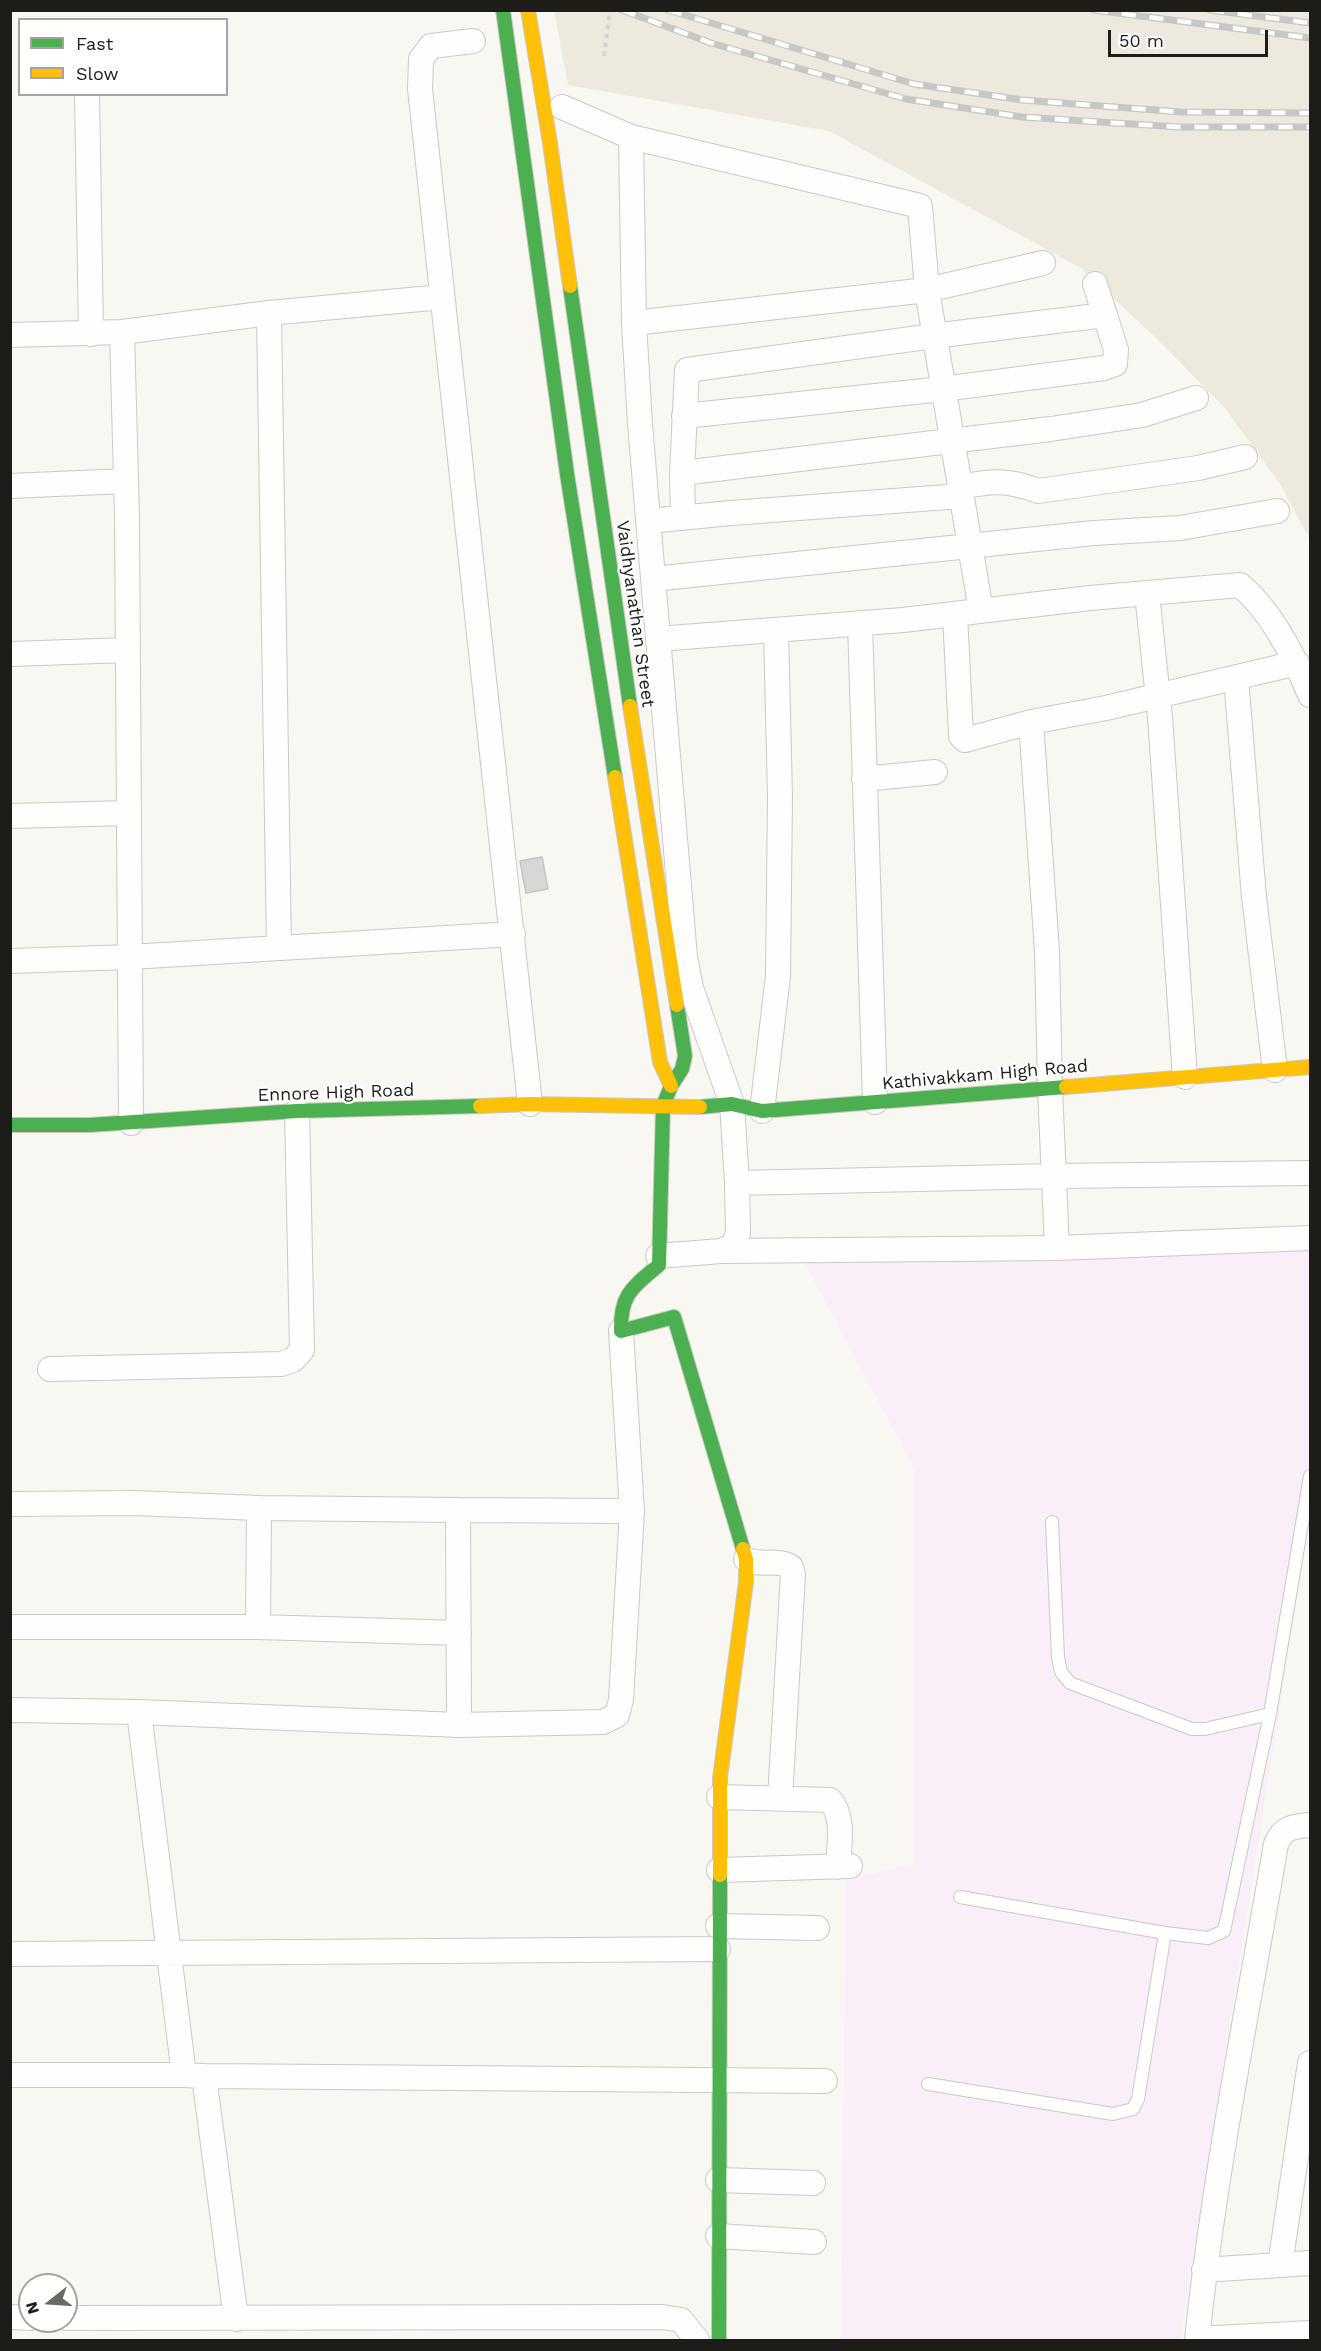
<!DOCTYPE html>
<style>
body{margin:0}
#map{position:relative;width:1321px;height:2351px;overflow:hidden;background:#f8f7f2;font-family:"Work Sans",sans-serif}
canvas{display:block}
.frame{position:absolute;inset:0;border:12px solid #1d1c18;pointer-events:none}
.legend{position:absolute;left:18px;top:18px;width:210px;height:78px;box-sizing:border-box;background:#fff;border:2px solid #a5a4a3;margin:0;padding:8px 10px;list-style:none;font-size:18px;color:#1d1c18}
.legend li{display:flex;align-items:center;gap:12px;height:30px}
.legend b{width:30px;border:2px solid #a5a4a3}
.north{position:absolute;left:18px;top:2273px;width:60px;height:60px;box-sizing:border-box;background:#fff;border:2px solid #a5a4a3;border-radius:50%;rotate:253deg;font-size:16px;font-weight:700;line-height:24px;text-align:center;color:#1d1c18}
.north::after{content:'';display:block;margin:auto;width:21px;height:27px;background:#6a6964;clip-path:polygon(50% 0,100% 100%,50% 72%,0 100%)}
.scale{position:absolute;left:1108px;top:30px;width:160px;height:27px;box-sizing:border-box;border:3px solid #1d1c18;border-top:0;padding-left:8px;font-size:18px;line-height:21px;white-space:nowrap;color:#1d1c18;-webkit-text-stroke:4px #fff;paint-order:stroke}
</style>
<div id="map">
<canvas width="1321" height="2351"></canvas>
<div class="frame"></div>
<ul class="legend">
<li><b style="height:8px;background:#4caf50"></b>Fast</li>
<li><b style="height:8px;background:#ffc107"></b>Slow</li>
</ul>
<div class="north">N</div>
<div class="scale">50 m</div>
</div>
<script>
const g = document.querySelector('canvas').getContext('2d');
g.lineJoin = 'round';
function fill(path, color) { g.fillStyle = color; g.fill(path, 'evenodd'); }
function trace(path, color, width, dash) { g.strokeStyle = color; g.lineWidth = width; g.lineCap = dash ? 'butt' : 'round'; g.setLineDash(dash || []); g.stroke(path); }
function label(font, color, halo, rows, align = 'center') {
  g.font = font + ' "Work Sans",sans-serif'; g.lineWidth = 4.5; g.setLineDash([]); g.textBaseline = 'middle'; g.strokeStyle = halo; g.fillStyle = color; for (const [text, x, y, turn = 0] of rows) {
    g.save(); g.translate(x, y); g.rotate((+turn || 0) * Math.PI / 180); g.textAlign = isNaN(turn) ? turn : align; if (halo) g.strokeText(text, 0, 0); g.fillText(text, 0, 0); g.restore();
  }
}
fill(new Path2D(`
 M554,11H1310V540L1280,484L1224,407L1155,337L1081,268L829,131L568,85Z`), '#ede9de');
fill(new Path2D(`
 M1310,1250V1513L1180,2340H841L846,1881L914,1863V1468L801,1256Z`), '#f8eff8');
const building = new Path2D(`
 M542,857L548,889L526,893L520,861Z`);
fill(building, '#d9d7d5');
trace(building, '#c5c3c2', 1.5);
const lane = new Path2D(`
 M1052,1522L1058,1657L1061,1672L1070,1683L1192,1729H1205L1270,1714
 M960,1897L1165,1933
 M928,2084L1113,2114L1133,2109L1138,2099L1165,1933L1208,1938L1224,1931L1270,1714L1310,1476`);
const street = new Path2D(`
 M473,41L431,46L421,59L420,89L530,1104
 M87,94L91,334
 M562,107L631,137L920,206L927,290L1043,263
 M631,137L634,323L640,424L685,957L691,988L732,1104L737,1183L738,1233L733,1246L721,1251L658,1256
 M269,313L279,948
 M634,323L927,290L981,611
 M122,332L269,313L442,297
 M10,335L122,332L127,516L131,1123
 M684,416L943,389L1104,368L1115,364L1116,350L1095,284
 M682,473L1051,429L1142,415L1196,398
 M10,486L126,481
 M959,487C991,481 1007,479 1038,491L1198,468L1245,457
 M683,517L682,473L687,370L933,336L1105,315
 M648,521L731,513L961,496
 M653,579L1094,533L1180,528L1277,511
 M1147,593L1160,717L1185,1077
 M955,614L961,736L965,740L1031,722L1106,708L1297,663
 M860,623L875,1102
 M658,639L903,620L1090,598L1240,585C1271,611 1295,658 1310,695
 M10,654L128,650
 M1236,678L1254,897L1275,1070
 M1031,722L1047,951L1050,1088L1057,1248
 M864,779L935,772
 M10,816L129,813
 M10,961L130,957L513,934
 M762,1111L778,976L780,797L776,630
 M737,1183L1055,1176L1310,1173
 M721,1251L1057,1248L1310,1238
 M50,1369L281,1364L293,1360L302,1350L297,1111
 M10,1504L134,1503L259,1508L258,1627
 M259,1508L458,1510
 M746,1559C760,1567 777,1558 791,1567L793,1574L780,1799
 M10,1627H258L459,1633
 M10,1710L139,1712L184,2075L204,2076L236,2319
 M139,1712L459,1725L603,1722L617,1715L621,1700L632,1511
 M459,1725L458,1510L632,1511L621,1331
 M719,1797L830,1800C845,1817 839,1845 838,1867
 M719,1870L850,1866
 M718,1926L817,1928
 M10,1954L718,1949
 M10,2075H184
 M204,2076L825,2081
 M718,2180L813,2183
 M718,2236L814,2242
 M1280,2265L1310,2063
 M1204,2270L1310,2263
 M10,2317L30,2318
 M66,2318L662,2317L681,2320L697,2340
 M1197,2339L1310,2333
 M1197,2340C1214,2174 1248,2009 1276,1844C1284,1826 1293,1827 1310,1825`);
const fast = new Path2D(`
 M503,10L567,474L615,777
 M570,286L630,706
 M677,1005L685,1056L682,1069L671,1086L663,1106L659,1265C633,1287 620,1294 621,1331L674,1317L743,1549
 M700,1107L732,1104L762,1111L1066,1087
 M10,1125H90L297,1111L480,1106
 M719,2340L720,1875`);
const slow = new Path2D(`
 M528,10L550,143L570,286
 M630,706L677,1005
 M615,777L660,1062L671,1086
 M1066,1087L1310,1067
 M480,1106L530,1104L700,1107
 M720,1875V1778L746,1582V1559L743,1549`);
trace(lane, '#cac9c4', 14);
trace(street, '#cac9c4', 26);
trace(fast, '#cac9c4', 16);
trace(slow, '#cac9c4', 16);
trace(new Path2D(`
 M604,56L610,10`), '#d4d3d2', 4, [4.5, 4.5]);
trace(lane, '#fefefd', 12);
trace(street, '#fefefd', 24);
trace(fast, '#4caf50', 14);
trace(slow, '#ffc107', 14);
const rail = new Path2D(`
 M622,10L711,43L906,99L1022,117L1179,127H1310
 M668,10L914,84L1022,100L1181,112L1310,113
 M1094,10L1310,38
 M1210,10L1310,23`);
trace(rail, '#c8c7c6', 7);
trace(rail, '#fff', 4.5, [14]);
label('18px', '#1d1c18', '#fff', [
 ["Vaidhyanathan Street",635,614,82],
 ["Kathivakkam High Road",985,1075,-5],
 ["Ennore High Road",336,1093,-2]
]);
</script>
